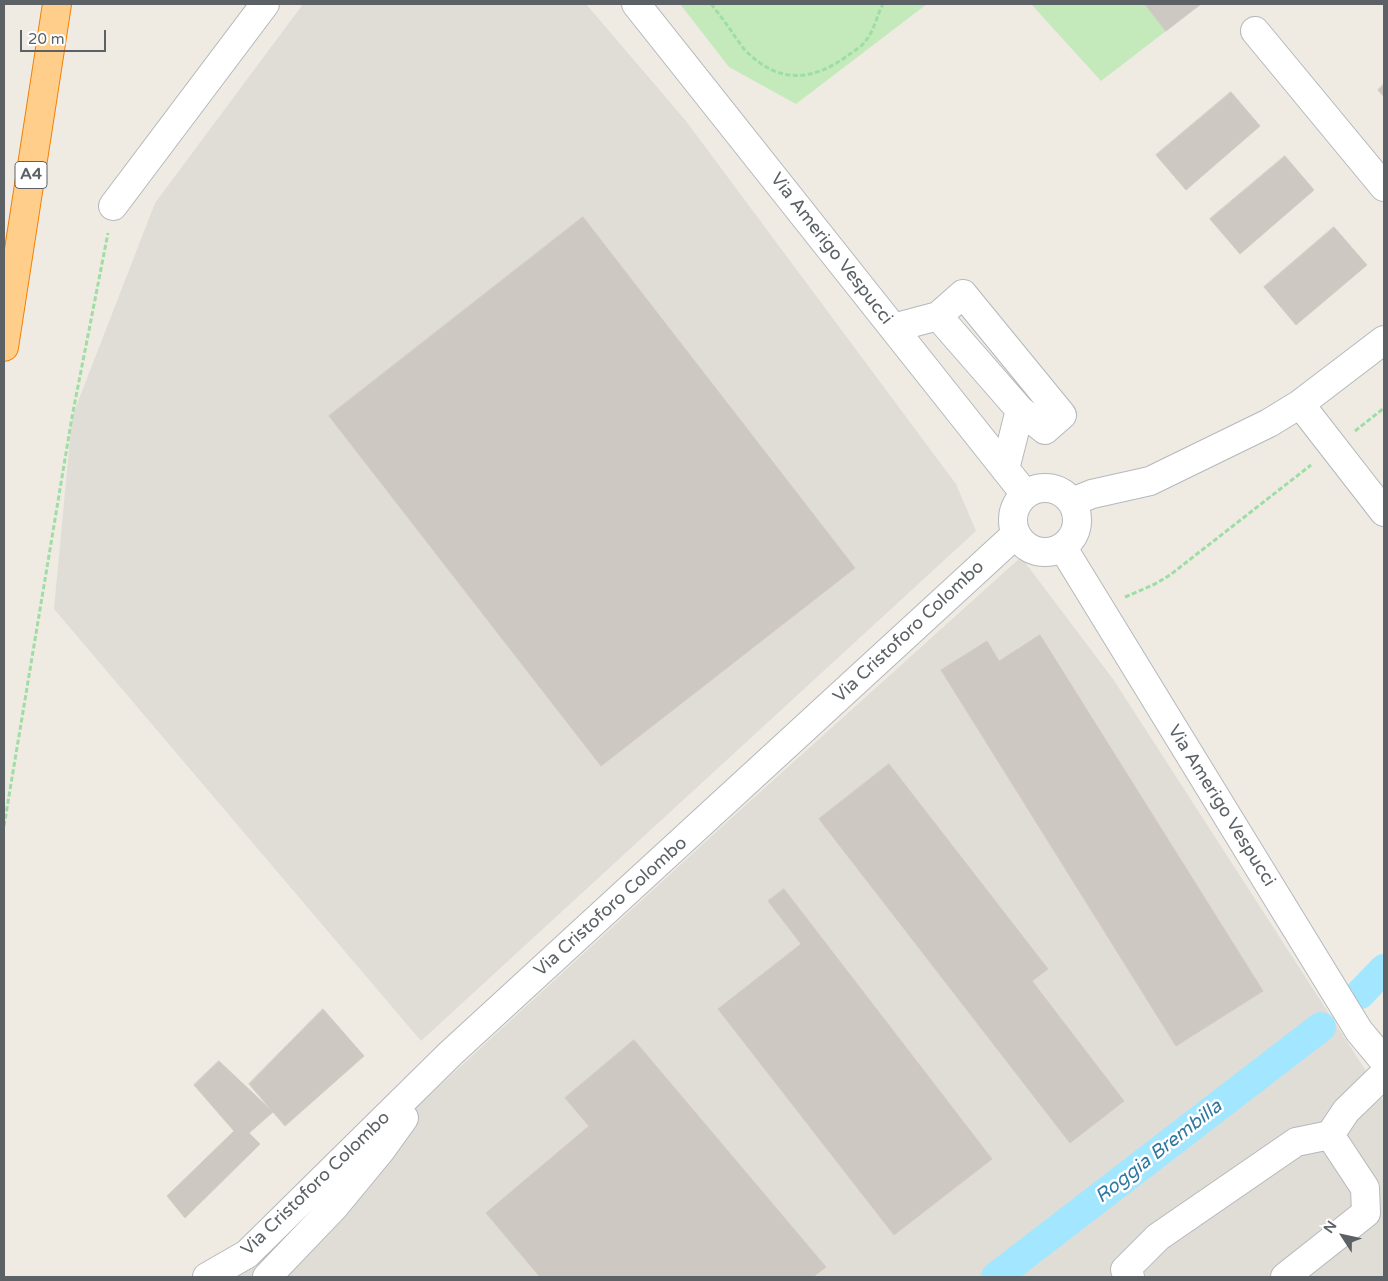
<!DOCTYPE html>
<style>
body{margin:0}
#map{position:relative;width:1388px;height:1281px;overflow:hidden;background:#efebe3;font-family:"Varela Round",sans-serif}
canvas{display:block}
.frame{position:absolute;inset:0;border:5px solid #5b6165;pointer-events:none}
.north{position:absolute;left:1318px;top:1211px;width:50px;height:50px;-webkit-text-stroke:4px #fff;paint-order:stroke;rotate:305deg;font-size:14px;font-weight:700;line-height:20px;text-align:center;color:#5b6165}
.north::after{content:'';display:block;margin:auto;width:18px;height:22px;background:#5b6165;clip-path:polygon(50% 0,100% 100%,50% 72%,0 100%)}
.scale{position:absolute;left:20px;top:30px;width:86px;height:22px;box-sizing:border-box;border:2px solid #5b6165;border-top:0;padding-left:6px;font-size:15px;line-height:18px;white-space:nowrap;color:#5b6165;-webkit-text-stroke:4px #fff;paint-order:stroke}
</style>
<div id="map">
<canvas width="1388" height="1281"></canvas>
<div class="frame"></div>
<div class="north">N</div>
<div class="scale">20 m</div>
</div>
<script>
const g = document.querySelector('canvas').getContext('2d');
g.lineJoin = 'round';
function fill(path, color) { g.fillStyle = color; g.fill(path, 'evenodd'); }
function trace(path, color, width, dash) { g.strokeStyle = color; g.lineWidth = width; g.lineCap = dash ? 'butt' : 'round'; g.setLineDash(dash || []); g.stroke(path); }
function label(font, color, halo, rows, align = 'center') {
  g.font = font + ' "Varela Round",sans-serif'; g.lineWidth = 5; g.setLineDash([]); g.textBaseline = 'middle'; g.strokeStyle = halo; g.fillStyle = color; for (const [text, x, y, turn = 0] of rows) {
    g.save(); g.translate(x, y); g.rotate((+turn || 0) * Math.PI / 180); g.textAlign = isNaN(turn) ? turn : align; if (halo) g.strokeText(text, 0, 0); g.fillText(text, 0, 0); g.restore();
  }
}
fill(new Path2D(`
 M303,4H586L686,121L956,484L976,531L421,1041L54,609L72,417L155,203Z
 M1021,557L1113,679L1377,1088L1384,1102V1277H231L727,822Z`), '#e0ddd7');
fill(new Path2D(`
 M680,4H927L796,104L729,67Z
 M1031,4H1148L1166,31L1101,81Z`), '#c4eabc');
trace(new Path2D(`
 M1360,994L1384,969
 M996,1277L1321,1027`), '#a3e6ff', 30);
const building = new Path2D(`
 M1145,4H1201L1166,31Z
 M1384,84V97L1378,90Z
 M1231,92L1260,126L1186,190L1156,155Z
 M1285,156L1314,190L1240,254L1210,219Z
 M583,217L855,568L601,766L329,416Z
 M1334,227L1367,265L1296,325L1264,287Z
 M1040,635L1263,991L1176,1046L941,670L987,641L999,661Z
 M889,764L1048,969L1032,981L1124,1101L1070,1143L819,819Z
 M784,889L992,1159L894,1235L718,1009L801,944L768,901Z
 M323,1009L364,1056L285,1126L249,1084Z
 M634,1040L826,1267L813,1277H540L486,1213L589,1126L565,1098Z
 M219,1061L273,1112L249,1133L260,1144L185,1218L167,1196L234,1131L194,1085Z`);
fill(building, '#cdc8c2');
trace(building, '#d5cbc0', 1);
const minor = new Path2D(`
 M636,4L1025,494
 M1255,31L1384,187
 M113,206L265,4
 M938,316L963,294L1062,415L1045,430L1020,410
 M893,328L938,316L1020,410L1005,469
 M1300,404L1384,512
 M1013 520a32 32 0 1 1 64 0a32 32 0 1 1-64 0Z
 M1072,502L1092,494L1150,481L1269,423L1300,404L1384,340
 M1063,548L1359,1031L1384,1061
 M1330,1135L1346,1111L1384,1074
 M207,1277L247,1254L451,1053L1015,535
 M267,1277L334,1207L381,1150L404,1118
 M1130,1277L1125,1270L1158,1237L1296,1142L1330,1135L1365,1188L1366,1213L1285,1277`);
const highway = new Path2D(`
 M4,347L57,4`);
trace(minor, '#b4b8bc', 30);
trace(highway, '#f27f00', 30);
trace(new Path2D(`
 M711,4C720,15 728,26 736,38C740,43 743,49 748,53C780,84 813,81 847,56C854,51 863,46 867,39C875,28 877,15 883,4
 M1355,431L1384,408
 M1125,597L1155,584L1170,575L1311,465
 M4,826L72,417L108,233`), '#9edda4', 3, [5, 2.5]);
trace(minor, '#fff', 28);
trace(highway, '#ffce8a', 28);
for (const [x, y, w] of [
 [31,175,32]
]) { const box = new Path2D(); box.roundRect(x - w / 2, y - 13.5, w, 27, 4); g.fillStyle = '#fff'; g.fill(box); trace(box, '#5b6165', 1); }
label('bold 16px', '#5b6165', null, [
 ["A4",31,175]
]);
label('18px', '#5b6165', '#fff', [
 ["Via Amerigo Vespucci",831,249,52],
 ["Via Cristoforo Colombo",909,632,-43],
 ["Via Amerigo Vespucci",1221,806,58],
 ["Via Cristoforo Colombo",611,907,-42],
 ["Via Cristoforo Colombo",316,1184,-44]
]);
label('italic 19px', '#2e78a0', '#fff', [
 ["Roggia Brembilla",1159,1152,-38]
]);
</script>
